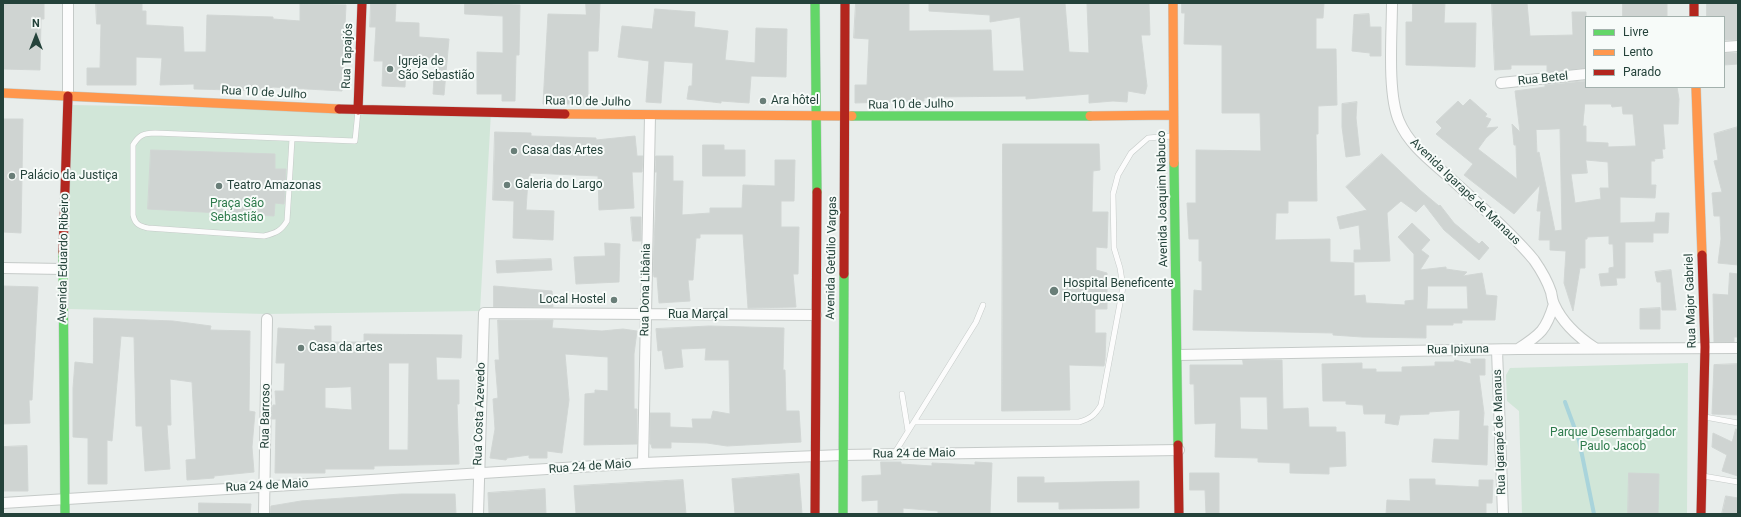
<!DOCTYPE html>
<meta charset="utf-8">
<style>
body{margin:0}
#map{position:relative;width:1741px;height:517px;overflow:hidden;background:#e8edeb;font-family:Roboto,sans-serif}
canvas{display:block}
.frame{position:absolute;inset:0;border:4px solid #24423a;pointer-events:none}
.legend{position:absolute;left:1585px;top:16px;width:140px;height:72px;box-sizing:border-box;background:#f7fbf9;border:1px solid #a3b1ad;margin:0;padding:5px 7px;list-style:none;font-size:12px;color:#24423a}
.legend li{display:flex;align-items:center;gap:8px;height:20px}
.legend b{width:20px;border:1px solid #a3b1ad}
.north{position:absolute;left:16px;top:16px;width:40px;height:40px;-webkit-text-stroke:3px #f7fbf9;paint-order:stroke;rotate:0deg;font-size:11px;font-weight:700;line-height:16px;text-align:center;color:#24423a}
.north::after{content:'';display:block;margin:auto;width:14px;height:18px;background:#24423a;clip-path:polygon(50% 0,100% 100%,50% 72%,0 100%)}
</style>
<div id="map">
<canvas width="1741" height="517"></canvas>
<div class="frame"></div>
<ul class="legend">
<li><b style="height:5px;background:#63d668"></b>Livre</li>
<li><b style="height:5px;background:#ff974d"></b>Lento</li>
<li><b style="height:5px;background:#b3261e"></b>Parado</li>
</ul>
<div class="north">N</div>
</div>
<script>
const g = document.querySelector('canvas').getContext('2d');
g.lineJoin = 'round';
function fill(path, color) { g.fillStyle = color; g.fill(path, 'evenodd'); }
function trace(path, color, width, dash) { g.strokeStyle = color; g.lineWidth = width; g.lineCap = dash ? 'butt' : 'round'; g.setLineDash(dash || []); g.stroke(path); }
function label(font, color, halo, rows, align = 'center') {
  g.font = font + ' Roboto,sans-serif'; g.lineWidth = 4; g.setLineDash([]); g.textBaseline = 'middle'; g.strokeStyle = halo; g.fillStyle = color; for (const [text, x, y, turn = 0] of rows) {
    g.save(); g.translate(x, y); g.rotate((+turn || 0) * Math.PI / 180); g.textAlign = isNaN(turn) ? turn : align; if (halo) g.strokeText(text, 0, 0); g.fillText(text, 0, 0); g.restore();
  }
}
fill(new Path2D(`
 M70,105L491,112L480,311L266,314L69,309Z
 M1688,363L1687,514H1522L1519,411L1507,401L1506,375L1510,368Z`), '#d1e6d8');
trace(new Path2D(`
 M1565,402L1579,440L1594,514`), '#a9d4db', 4);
const building = new Path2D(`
 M3,3H44V19H41L40,70L3,69Z
 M96,3H142V11H146V25L183,27L184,52H206L207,15L273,17V19L300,21V4L346,5L342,91L272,87V91L194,89V84L160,85L162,58L136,57V85H87V68H100L101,24H97Z
 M371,3H396L395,22L419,23V37L449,39L444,95L433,94L435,62L406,63L405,87L382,86L383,61H374L376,27H370Z
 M465,3L520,5L519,55H516L515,101H502V94H477V52L503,53V16L465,14Z
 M586,3H600L598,51H588V104H543L548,14L586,15Z
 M856,3H909V31L991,30L993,71H1024L1020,17L990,22V15L929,11V3H1065L1069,52L1089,53L1087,4L1149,3L1150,35H1141L1147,86L1145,94L1128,91L1127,102L1113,101L1089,103V94L1026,99V96L937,97L924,98V101L855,103V85H867L869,39L854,38Z
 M1182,3H1324L1323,18H1316V49H1336L1337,105L1318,106V134H1316L1317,201H1288V213H1276L1275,240L1330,239V262L1354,263V296L1365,295L1366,303L1405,305V301L1414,300V254L1398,237L1412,223L1430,240L1421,250L1429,256L1420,270L1446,267V269L1467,272L1463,276L1482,273L1486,295L1497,296L1495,320H1462V323H1453V325H1426V338L1362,337L1333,335V333L1193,330L1194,290L1202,291V261H1199V239H1189L1187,203H1196V150L1261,151L1260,113H1222V45L1184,44L1185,13H1182ZM1428,286H1467L1468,309H1427Z
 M1413,3H1445L1444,23H1476L1475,67L1406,65V22H1412Z
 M1492,3H1527L1530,36L1573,35L1572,12H1586V68L1547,72V65H1511V69L1495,70Z
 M1623,3H1667V17H1623Z
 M1707,3H1738L1737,40H1724V17H1707Z
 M655,9L695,12L694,27L728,31L725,60L755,63L756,28L787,29L786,77L751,76L749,103L721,101V103L687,99L689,86H692L693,63L664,61L661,103L646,102L649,61L618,57L622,26L652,29Z
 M1369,14L1370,27H1381V56H1370V53L1352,51L1354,15Z
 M1724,53H1738V64L1724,65Z
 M1586,81V87H1677L1679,99L1678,124H1663L1665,149H1662L1663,158L1654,159L1655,161H1651V185H1656L1655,198L1620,197V223L1655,222L1656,213H1669L1668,233H1653V242H1625V278H1616L1617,285L1601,286L1599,274L1609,273V268L1614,267L1613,244H1609V236L1587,237V239H1585V268H1580L1573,311L1564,283L1566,251L1550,250V240H1539L1541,211H1537L1540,185L1514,214L1464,175L1473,164L1436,134L1442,128L1436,122L1458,101L1463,106L1470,99L1487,114L1485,117L1491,119L1486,128L1498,127L1486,138L1478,149L1517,179L1516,145H1514L1512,124L1520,132L1515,91L1545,87V85ZM1585,104H1611L1612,107L1622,106L1623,114H1633L1636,146L1608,147V143L1586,142V126H1583ZM1560,129L1562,230L1555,231L1539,152L1537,153L1536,130ZM1586,160L1608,162L1609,188H1600L1601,199L1575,203L1571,174L1587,173Z
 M1357,102L1356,118L1360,155L1346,157L1342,127V104Z
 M3,119H23L21,233L3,232Z
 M1738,127V265L1718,263L1721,239L1720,216H1714L1712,193L1722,192L1714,161L1718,160L1714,134Z
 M495,132L531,133V136L596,138V140L635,136L637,156H643L642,172H632L634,208L599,210L598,176L530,173V180H528L526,210L554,211L553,240L513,238L514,201L493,200Z
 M1003,144H1099L1100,170L1093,171L1092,212H1108L1107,248L1096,247V270L1107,273V309H1095V333H1106L1105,360L1104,366L1069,365L1070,410L1002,411Z
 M703,145H724V150H745V176H703Z
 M151,150L275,154V169H286L284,204L275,203L274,216L148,209Z
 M1382,154L1420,190L1439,206L1440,205L1454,223L1479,244L1482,241L1489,248L1479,260L1444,230L1424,204L1416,212L1401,201L1387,213L1390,261L1354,262V250H1361L1359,225L1340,229L1337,217L1367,210L1346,187Z
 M656,156H673V181H683L682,215L710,213V208H742L743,185L775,186V160H795L794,201H781V227H799L798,274H793L796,307L748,308L743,234H700V238H696L693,280H688L690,301L659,303L657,277H654L653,271L657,172H655Z
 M631,217H641V241H633Z
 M605,243L620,244L619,282L576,284L574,257L605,256Z
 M551,259L552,270L497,273L496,261Z
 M1671,270L1676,310H1662L1661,282H1657L1655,272Z
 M1730,273L1738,274V337H1734V342H1714L1713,294L1728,295Z
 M3,286L38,287L32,400H29L30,423L3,424Z
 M494,286L552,291L553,307H494Z
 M1660,308V329H1640V309Z
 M94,318L173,321L211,326L210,330L250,331L249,411L255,412L252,447L254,472L214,476V478L187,480L186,460L196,459L192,382L170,379L171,425H167L170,469L145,471L142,426H136L134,337L121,336L112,441L107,440V484H88V438L73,437V388L75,362L93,364Z
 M498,320H553L552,328L602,331L623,329L637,331L634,354V409H637V444L584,445L585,394L595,393V390L608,391V357L565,354L569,400L562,453L547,451V458H529V455L507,458L506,460L490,458L495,429L493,399L498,398L495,360H499Z
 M315,326H331V342H364V334L462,335L461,358L436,357L437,380H459V404H457L459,464L374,466V469H325V473H275L276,419H272V411L273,405H276L275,391H284L285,363H276L278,328L315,330ZM389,363H409L408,450H389ZM351,387L352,410L325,408V388Z
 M710,326L784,328L783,370H785L786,411H799L801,442L727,446L707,443L671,442V448H652L651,444H650V413H670V427L693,428L692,419H711L713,411L730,414L729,360H705L706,348L681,349L683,367L665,369L662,350L658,351L656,329Z
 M1471,359H1485V375H1479L1484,413L1483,426H1488L1487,465L1432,462L1434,439L1459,440L1460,410L1429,412V414L1400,415L1398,425L1385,423L1386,414H1364L1363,405L1346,404V401H1323L1322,364L1362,363V369H1376V372H1402V367L1435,366V362H1454L1455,360L1471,364Z
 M1243,360H1282L1283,409L1308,408L1309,427H1336V432H1345L1346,466L1329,467V474L1290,473V463L1258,462V458L1215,457L1216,423L1195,424L1194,384H1190V365H1243ZM1240,397H1267L1268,430L1241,429Z
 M1738,364V415L1712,414L1714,365Z
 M1736,429L1738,430V476L1722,471L1727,455L1712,447L1713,433L1732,442Z
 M27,446L28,491H3V447Z
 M881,462H901V464L932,466V463L975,465V462L992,463L990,514H938V511L903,508V514H878V500L862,501V476L881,475Z
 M1190,473H1219V514H1206L1205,490H1190Z
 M1629,473L1659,474L1658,514H1628Z
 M799,474L802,514H735L732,479Z
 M1018,477H1044V483L1139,481V508L1059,509V502H1018Z
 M1410,479H1435V485L1479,487V480H1493L1492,503H1486V514H1386L1387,500L1410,501Z
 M683,480L686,514H576L574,486Z
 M545,489L546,514H489L488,493Z
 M401,494H455L456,514H270L271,506L301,501Z
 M1726,496L1738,498V514H1722Z
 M199,503L251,504L250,514H199Z`);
fill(building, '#cfd4d2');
trace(building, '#d1d6d4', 1);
const lane = new Path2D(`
 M292,139L287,221C281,231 276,233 264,236L148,228C139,226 135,224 133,215V145C139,135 144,133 155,133L355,141L358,111
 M902,394L908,431
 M1705,417L1738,423
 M914,422H1079C1090,419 1095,415 1101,405L1123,287L1120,268L1114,248L1113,194L1118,175L1131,153L1148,138L1172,136
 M894,454L976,322L983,305
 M1703,476L1738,482`);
const street = new Path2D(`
 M1392,3C1392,34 1387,93 1399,121C1409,145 1431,161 1449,177C1476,202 1511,232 1534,260C1541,270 1547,280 1551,292C1552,296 1552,300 1554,304C1562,322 1578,337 1595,348
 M1724,47L1738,46
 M1501,83L1586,74
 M68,96V3
 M3,268L63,269
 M1518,349C1541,334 1546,330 1554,304
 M1497,350L1503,514
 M1178,355L1518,349L1738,348
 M643,463L650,116
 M3,503L643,463L842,455L1179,450
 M264,514L267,319
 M478,514L484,313L816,315`);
const fast = new Path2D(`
 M815,3L817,192
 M852,116H1090
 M1174,163L1178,445
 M63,253L65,514
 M843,514L844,274`);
const slow = new Path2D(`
 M1173,3L1174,163
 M1696,87L1702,255
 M3,93L339,109
 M565,114L852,116
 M1090,116L1173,115`);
const jam = new Path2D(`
 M1694,3V17
 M339,109L565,114
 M358,110L362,3
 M63,253L68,96
 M844,274L845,3
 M1178,445L1179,514
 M815,514L817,192
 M1701,514L1705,347L1702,255`);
trace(lane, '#c5cac8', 6);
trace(street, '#c5cac8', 12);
trace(fast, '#c3cbc8', 10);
trace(slow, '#c3cbc8', 10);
trace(jam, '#c3cbc8', 10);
trace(lane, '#fcfcfc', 5);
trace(street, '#fcfcfc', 10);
trace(fast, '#63d668', 9);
trace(slow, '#ff974d', 9);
trace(jam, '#b3261e', 9);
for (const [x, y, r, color] of [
 [390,69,4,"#697e78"],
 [763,101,4,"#697e78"],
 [514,151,4,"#697e78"],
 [12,176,4,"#697e78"],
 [507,185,4,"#697e78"],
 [219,186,4,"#697e78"],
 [1054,291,5,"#697e78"],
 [614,300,4,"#697e78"],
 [301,348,4,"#697e78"]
]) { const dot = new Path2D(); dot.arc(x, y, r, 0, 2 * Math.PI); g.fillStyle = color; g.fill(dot); trace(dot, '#f7fbf9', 1.5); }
label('12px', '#24423a', '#f7fbf9', [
 ["Rua Tapajós",348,56,-88],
 ["Rua Betel",1543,79,-6],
 ["Rua 10 de Julho",264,93,3],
 ["Rua 10 de Julho",588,102,1],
 ["Rua 10 de Julho",911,105,-1],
 ["Avenida Igarapé de Manaus",1465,192,44],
 ["Avenida Joaquim Nabuco",1163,199,-91],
 ["Avenida Eduardo Ribeiro",64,258,-89],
 ["Avenida Getúlio Vargas",832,258,-89],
 ["Rua Dona Libânia",646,290,-89],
 ["Rua Major Gabriel",1691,301,-92],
 ["Rua Marçal",698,315],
 ["Rua Ipixuna",1458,350,-1],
 ["Rua Costa Azevedo",480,414,-88],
 ["Rua Barroso",266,416,-89],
 ["Rua Igarapé de Manaus",1500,432,-92],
 ["Rua 24 de Maio",914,454,-1],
 ["Rua 24 de Maio",590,467,-4],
 ["Rua 24 de Maio",267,486,-3]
]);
label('12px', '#24423a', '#f7fbf9', [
 ["Igreja de",398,62],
 ["São Sebastião",398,76],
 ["Ara hôtel",771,101],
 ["Casa das Artes",522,151],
 ["Palácio da Justiça",20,176],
 ["Galeria do Largo",515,185],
 ["Teatro Amazonas",227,186],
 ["Hospital Beneficente",1063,284],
 ["Portuguesa",1063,298],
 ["Local Hostel",606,300,"right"],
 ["Casa da artes",309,348]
], 'left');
label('12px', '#2d7a4b', '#f7fbf9', [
 ["Praça São",237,204],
 ["Sebastião",237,218],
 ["Parque Desembargador",1613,433],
 ["Paulo Jacob",1613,447]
]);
</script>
